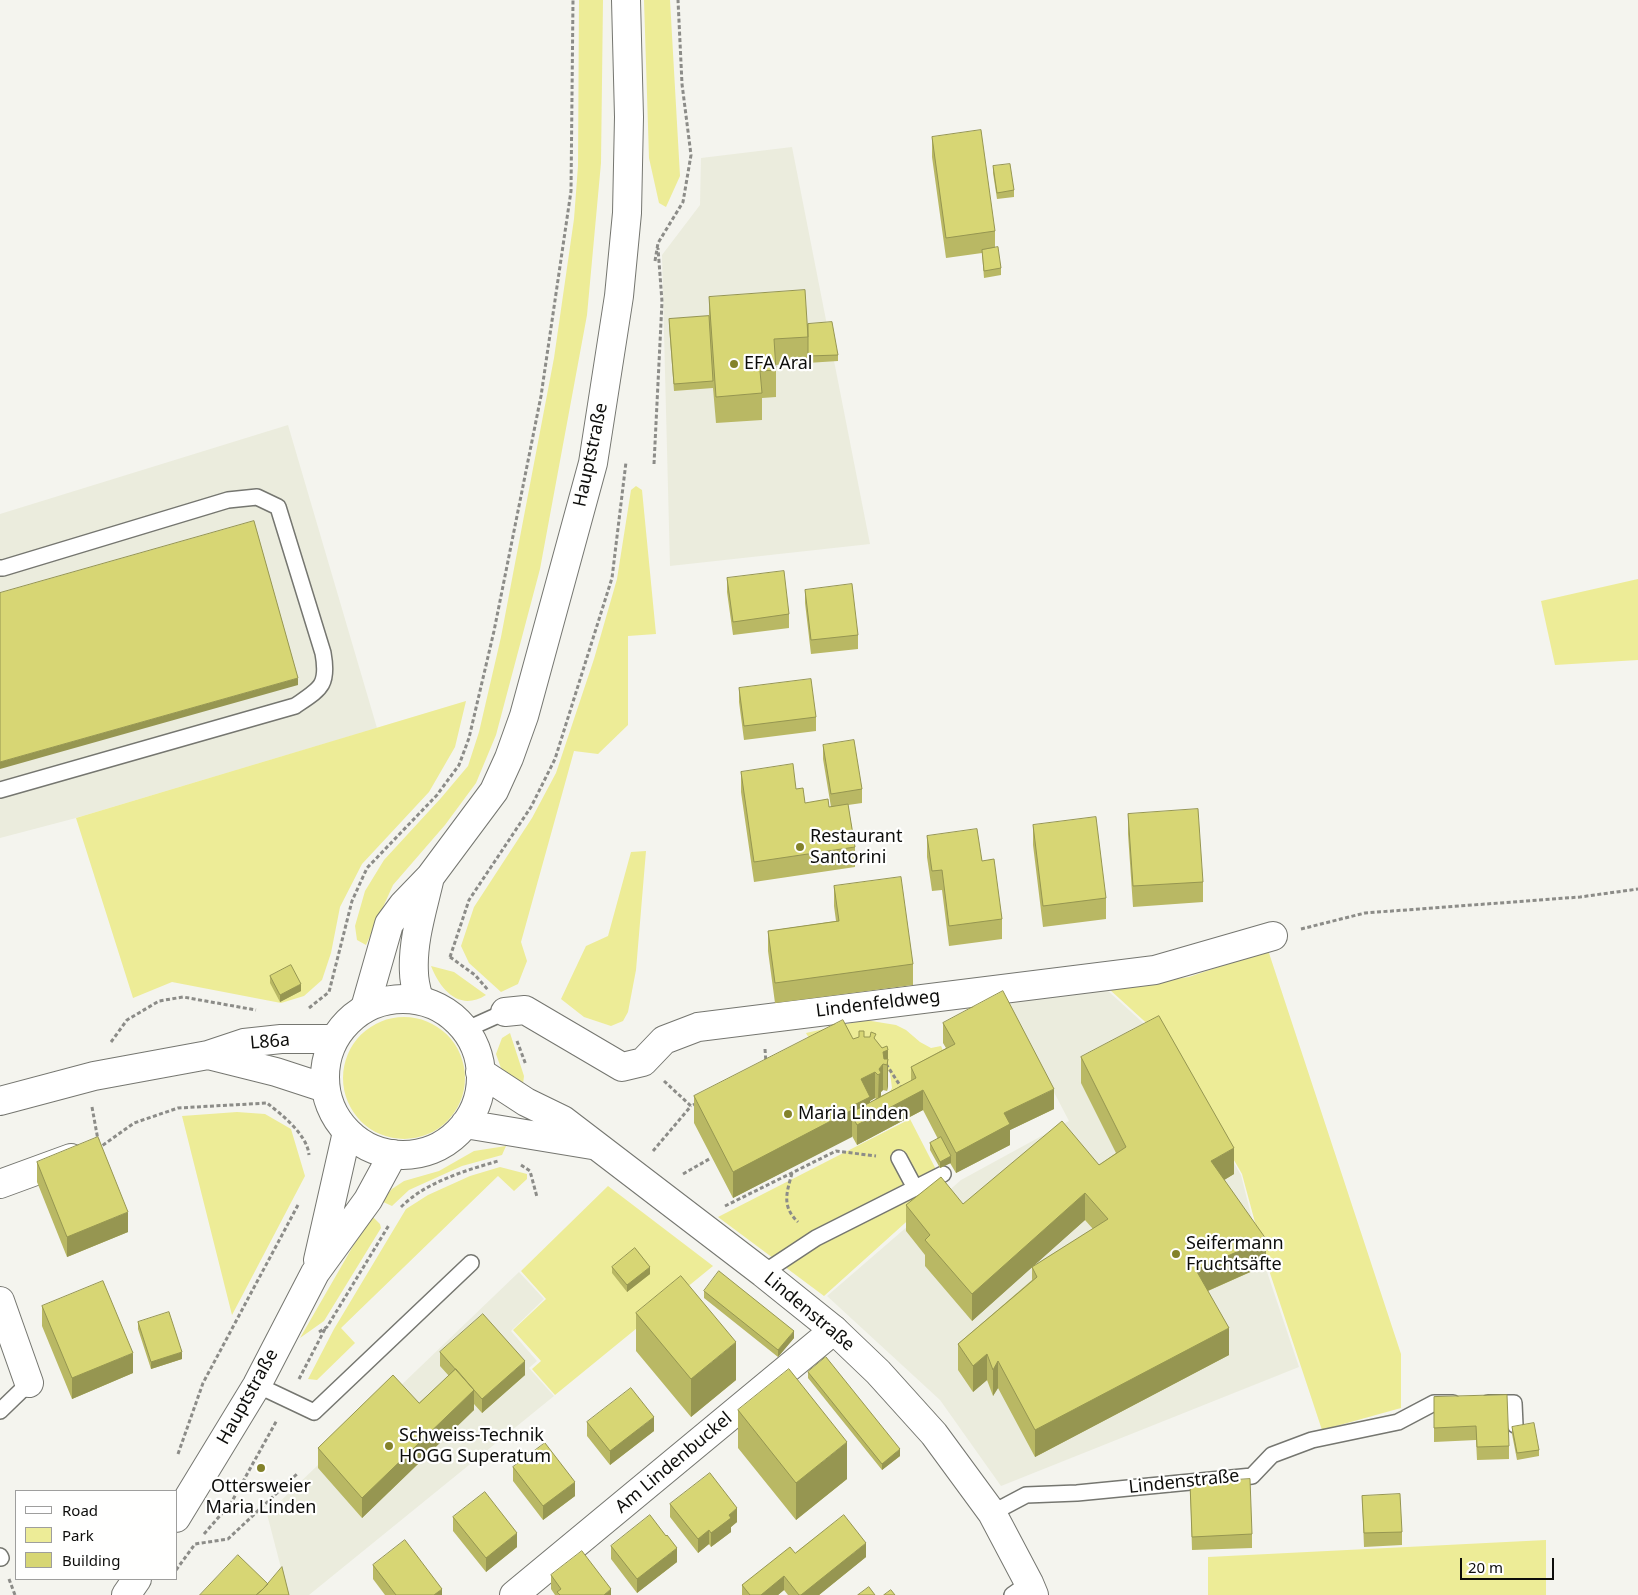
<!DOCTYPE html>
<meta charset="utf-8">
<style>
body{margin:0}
#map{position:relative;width:1638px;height:1595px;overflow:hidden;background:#f4f4ee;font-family:"Noto Sans",sans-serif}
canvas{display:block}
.legend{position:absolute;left:15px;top:1490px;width:162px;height:90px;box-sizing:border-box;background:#fffffe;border:1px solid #9e9e9d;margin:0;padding:6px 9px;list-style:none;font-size:15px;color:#0d0d0b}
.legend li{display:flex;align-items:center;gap:10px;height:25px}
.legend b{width:25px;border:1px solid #9e9e9d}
.scale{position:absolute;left:1460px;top:1558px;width:94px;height:22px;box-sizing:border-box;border:2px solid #0d0d0b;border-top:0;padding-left:6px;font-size:15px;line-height:18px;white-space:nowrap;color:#0d0d0b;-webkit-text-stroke:4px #fffffe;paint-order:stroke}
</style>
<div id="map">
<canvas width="1638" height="1595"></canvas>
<ul class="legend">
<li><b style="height:6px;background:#fff"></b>Road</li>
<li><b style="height:14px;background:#edec97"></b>Park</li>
<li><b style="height:14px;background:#d7d674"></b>Building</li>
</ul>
<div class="scale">20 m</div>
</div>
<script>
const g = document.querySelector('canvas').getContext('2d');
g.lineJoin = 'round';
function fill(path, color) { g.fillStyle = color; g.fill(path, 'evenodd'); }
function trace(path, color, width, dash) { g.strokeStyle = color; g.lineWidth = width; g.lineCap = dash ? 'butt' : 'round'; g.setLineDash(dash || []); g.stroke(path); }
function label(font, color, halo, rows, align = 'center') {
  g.font = font + ' "Noto Sans",sans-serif'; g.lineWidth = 4.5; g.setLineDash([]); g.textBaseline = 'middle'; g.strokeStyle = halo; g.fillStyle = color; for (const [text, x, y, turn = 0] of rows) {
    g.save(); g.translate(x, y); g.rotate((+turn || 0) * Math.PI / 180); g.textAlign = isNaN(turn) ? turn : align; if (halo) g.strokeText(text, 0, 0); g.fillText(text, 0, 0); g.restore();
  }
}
fill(new Path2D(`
 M792,147L870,544L670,566L662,255L700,205L701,158Z
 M288,425L377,728L76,818L0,838V514Z
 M1107,990L1162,1040L1241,1175L1260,1251L1299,1367L1001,1486L940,1400L827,1296L961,1180L1069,1121L1007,1002Z
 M519,1272L544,1299L511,1331L537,1361L529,1368L554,1396L309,1595H288L267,1514Z`), '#ebecdd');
fill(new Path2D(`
 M579,0H603L601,163L587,315L540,569L496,735L476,783L445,825L393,885L366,945L357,940L355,926L365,891L384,860L441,798L468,766L479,732L501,637L554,358L574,219L578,166Z
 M644,0H670L680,176L666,207L659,203L649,158Z
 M636,486L642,490L656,634L628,636V725L598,754L574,751L521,942L527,961L518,984L501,992L469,963L461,946L474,907L532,818L556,773L594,659L617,579L631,490Z
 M1638,579V660L1555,665L1541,601Z
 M466,701L455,747L429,792L362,864L340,907L331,953L322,980L304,996L281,1003L172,982L133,998L76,818Z
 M646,851L636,970L628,1012L623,1021L611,1026L584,1017L561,999L586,946L608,936L631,852Z
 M1268,950L1401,1354V1408L1322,1430L1263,1252L1242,1174L1164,1039L1109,989L1189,977Z
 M431,966L454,972L486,995C459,1012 440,989 431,966Z
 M343 1078a61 61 0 1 1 122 0a61 61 0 1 1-122 0Z
 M865,1020L896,1025L906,1030L920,1042L931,1048L941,1046L950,1065L908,1087L914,1098L871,1120L865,1109L884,1101L892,1088L890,1073L875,1058L819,1056L806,1033Z
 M510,1033L524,1076L523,1084L502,1071L496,1054L502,1038Z
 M237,1112L265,1114L291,1129L305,1176L232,1315L182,1116Z
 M910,1119L945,1187L824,1296L718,1217Z
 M506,1146L502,1155L462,1166L409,1190L392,1206L381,1201L392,1189L404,1181L439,1171L474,1151Z
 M500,1167L527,1174V1179L514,1191L498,1176L341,1328L355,1343L317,1380L308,1379L334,1329L406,1209L428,1195L470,1176Z
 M608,1186L713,1266L555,1395L532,1369L541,1361L513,1330L546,1299L521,1271Z
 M371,1215L380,1224L381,1228L324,1321L300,1338Z
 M1546,1540V1595H1208V1557Z`), '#edec97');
const service = new Path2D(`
 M0,568H3L228,500L257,497L278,507L323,653C329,686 320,689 295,706L0,790
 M465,1030L505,1012
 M899,1158L915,1188
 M763,1273L816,1238L943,1174
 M257,1385L314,1412L471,1263
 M1488,1403H1514L1515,1425
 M0,1411L29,1383
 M992,1513L1026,1495L1077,1493L1252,1476L1272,1455L1312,1440L1398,1422L1434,1403H1453
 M0,1556L1,1558
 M1012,1595L1029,1583`);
const minor = new Path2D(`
 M505,1012L525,1010L622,1067L643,1062L664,1040L698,1027L1155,970L1273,936
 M0,1184L71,1158
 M0,1301L29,1383
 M514,1595L834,1330`);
const tertiary = new Path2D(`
 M419,1000C417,992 414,982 414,973C412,941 423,908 430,877
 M365,1008L389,924L403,905L430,877L494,791L509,758L524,716L593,463L619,296L627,213L629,117L626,0
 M318,1260L347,1132
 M176,1518L257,1385L315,1273L368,1200L393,1154
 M126,1595L137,1579`);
const secondary = new Path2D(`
 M325 1077a78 78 0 1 1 156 0a78 78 0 1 1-156 0Z
 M208,1055L244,1043L281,1039H334
 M480,1072L526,1102L563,1120L763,1273L834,1330L878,1372L934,1434L992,1513L1029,1583L1034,1595
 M0,1101L94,1076L208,1055L276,1072L325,1088
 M465,1124L592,1145`);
trace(service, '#757670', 18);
trace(minor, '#757670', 30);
trace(tertiary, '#757670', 30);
trace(secondary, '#757670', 30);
trace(new Path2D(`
 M655,261L658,243L683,202L691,155L682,84L678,0
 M654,464L662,302L658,248
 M1301,929L1365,913L1580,897L1638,889
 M450,957L469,900L531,807L555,759L612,578L626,462
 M450,957L475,975L488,990
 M309,1008L329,992L352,901L367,868L437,795L459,765L469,738L494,631L541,396L571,191L573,0
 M517,1041L526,1065
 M111,1042L127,1020L159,1001L183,997L256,1010
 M765,1049L766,1063
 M886,1064L903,1090
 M664,1081L691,1106L697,1103
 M92,1107L98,1140
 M99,1146V1148L134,1123L178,1108L267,1103C282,1115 307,1134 309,1155
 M653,1151L691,1106
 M521,1165L530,1171L537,1197
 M792,1173C787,1192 781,1206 798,1222
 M683,1174L711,1158
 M725,1206L836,1151L876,1156
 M401,1207C426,1182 464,1171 498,1161
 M319,1332L327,1327L389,1225
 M299,1379L326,1327
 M178,1454L203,1383L298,1205
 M204,1534L231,1503L277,1420
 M176,1570L195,1544L228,1539L298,1473
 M9,1579L15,1595`), '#8c8c88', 3, [4, 2.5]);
trace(service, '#fff', 15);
trace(minor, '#fff', 28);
trace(tertiary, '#fff', 28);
trace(secondary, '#fff', 28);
fill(new Path2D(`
 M932,137L995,231V248L1001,268V275L984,278L982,253L946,258L932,157Z
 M993,166L1014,190V197L997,199L993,173Z
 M709,297L808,324L838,355V361L776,365V397L762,398V420L716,423L713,388L674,391L669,326V319L709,316Z
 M727,578L789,614V628L733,635L727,592Z
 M805,590L858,635V649L811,654L805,603Z
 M739,688L816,717V731L744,740L739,702Z
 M823,745L862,789V803L848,805L855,847V867L754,882L741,792V772L796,789L805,803L831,807L823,759Z
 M1128,814L1203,882V902L1133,907L1128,834Z
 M1033,825L1106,898V919L1043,927L1033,845Z
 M927,836L982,861L1002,919V939L949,946L942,890L932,891L927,857Z
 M834,886L913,964V985L775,1003L768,951V931L836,921L834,906Z
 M270,976L301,991L280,1002L270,983Z
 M943,1023L1054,1109L1010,1130V1145L956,1173L950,1163L940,1168L930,1150V1143L938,1139L923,1110L857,1145L852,1136L733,1198L694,1123V1096L853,1039L864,1037L876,1041L882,1048L888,1050V1086L887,1091L883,1090L881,1092V1096L911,1081V1067L946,1048L943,1043ZM875,1098L876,1099L870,1103V1101Z
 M1081,1057L1234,1174L1224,1180L1266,1265L1208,1291L1229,1355L1035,1457L998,1388L993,1396L987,1380L973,1392L958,1370V1344L1032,1280V1267L972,1321L925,1266V1255L906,1231V1205L963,1204L1099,1165L1116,1153L1081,1083ZM1085,1220L1093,1229L1032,1267Z
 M37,1162L128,1232L67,1257L37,1182Z
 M612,1267L650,1274L627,1292L612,1273Z
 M704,1291L794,1338L778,1357L704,1298Z
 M42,1306L133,1373L72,1399L42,1326Z
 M636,1313L736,1380L691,1417L636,1351Z
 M138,1322L182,1359L151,1369L138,1329Z
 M440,1352L525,1375L482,1413L474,1404V1410L362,1518L318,1468V1448L419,1403L449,1376L440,1366Z
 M808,1372L900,1456L882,1470L808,1378Z
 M1434,1397L1509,1446V1459L1477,1460L1476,1440L1434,1442Z
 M738,1410L847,1479L796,1520L738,1448Z
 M587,1422L654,1431L610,1465L587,1436Z
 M1512,1427L1539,1450V1456L1517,1460L1512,1434Z
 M513,1467L575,1496L543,1520L513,1481Z
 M1190,1483L1252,1534V1548L1192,1550Z
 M1362,1496L1402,1532V1545L1364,1547Z
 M670,1504L737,1522L731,1527V1532L711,1547L709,1544L698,1553L670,1517Z
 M453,1517L517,1547L486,1572L453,1531Z
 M611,1546L677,1562L637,1593L611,1559Z
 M795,1553L866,1557L819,1595H788L784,1590L778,1595H742V1585Z
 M373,1565L442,1595H385L373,1579Z
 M551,1575L611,1595H555L551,1589Z`), '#b9b864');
fill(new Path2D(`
 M298,678V685L0,769V762Z
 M301,984V991L280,1002V995Z
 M888,1050V1086L887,1091V1065L883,1064V1052Z
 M883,1064V1090L881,1092V1099L878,1101L879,1069Z
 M875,1072V1098L870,1101V1118L923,1090V1110L857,1145V1125L852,1116V1137L733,1198V1172L850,1107L861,1079Z
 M1054,1089V1109L1010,1130V1145L956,1173V1153L1004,1113Z
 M1234,1148V1174L1211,1188V1161Z
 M951,1156V1163L940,1168V1162Z
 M1085,1193V1220L972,1321V1294Z
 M128,1212V1232L67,1257V1237Z
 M1266,1239V1265L1196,1296V1270Z
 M650,1267V1274L627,1292V1285Z
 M1229,1328V1355L1035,1457V1430Z
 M794,1331V1338L778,1357V1350Z
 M736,1342V1380L691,1417V1379Z
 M182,1352V1359L151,1369V1362Z
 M133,1353V1373L72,1399V1378Z
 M987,1354V1380L973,1392V1366Z
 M525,1361V1375L482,1413V1399Z
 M998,1361V1388L993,1396V1370Z
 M474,1390V1410L362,1518V1498Z
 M654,1417V1431L610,1465V1451Z
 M847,1442V1479L796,1520V1483Z
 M900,1449V1456L882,1470V1464Z
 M575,1482V1496L543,1520V1506Z
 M737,1508V1522L731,1527V1532L711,1547V1533L729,1515Z
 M709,1530V1544L698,1553V1539Z
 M517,1533V1547L486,1572V1558Z
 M866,1543V1557L819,1595H801Z
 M677,1548V1562L637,1593V1579Z
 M784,1576V1590L778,1595H761Z
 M442,1589V1595H434Z
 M611,1589V1595H604Z`), '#969651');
const building = new Path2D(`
 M981,130L995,231L946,238L932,137Z
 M1010,164L1014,190L997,193L993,166Z
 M998,247L1001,268L984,271L982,250Z
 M805,290L808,337L774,339L776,370L760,371L762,393L716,397L709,297Z
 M709,316L713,381L674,384L669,319Z
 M832,322L838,355L808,356V324Z
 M254,521L298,678L0,762V593Z
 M784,571L789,614L733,622L727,578Z
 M852,584L858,635L811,640L805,590Z
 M811,679L816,717L744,726L739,688Z
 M854,740L862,789L831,794L823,745Z
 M793,764L796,789L803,788L805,803L828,799L829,807L848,804L855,847L754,862L741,772Z
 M1198,809L1203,882L1133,886L1128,814Z
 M1096,817L1106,898L1043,906L1033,825Z
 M977,829L982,861L994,859L1002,919L949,926L942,870L932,871L927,836Z
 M901,877L913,964L775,983L768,931L839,921L834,886Z
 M291,965L301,984L280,995L270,976Z
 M1003,991L1054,1089L1004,1113L1010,1124L956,1153L923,1090L857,1125L852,1116V1112L916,1078L911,1067L955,1044L943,1023Z
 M1159,1016L1234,1148L1211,1161L1266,1239L1196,1270L1229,1328L1035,1430L998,1361L993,1370L987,1354L973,1366L958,1344L1037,1277L1032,1267L1108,1219L1085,1193L972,1294L925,1240L930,1235L906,1205L941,1177L963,1204L1062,1121L1099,1165L1126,1147L1081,1057Z
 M843,1020L853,1039L859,1037V1031H864V1037H870L871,1032L876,1034L874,1038L882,1048L887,1046L888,1050L883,1052L884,1059H888L887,1065L883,1064L879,1069L881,1073L878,1075L875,1072L861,1079L870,1097L850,1107L852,1110L733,1172L694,1096Z
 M98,1137L128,1212L67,1237L37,1162Z
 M941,1137L951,1156L940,1162L930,1143Z
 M635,1248L650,1267L627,1285L612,1267Z
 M719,1271L794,1331L778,1350L704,1291Z
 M681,1276L736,1342L691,1379L636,1313Z
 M103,1281L133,1353L72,1378L42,1306Z
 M169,1312L182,1352L151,1362L138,1322Z
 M483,1314L525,1361L482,1399L440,1352Z
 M826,1357L900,1449L882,1464L808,1372Z
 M456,1369L474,1390L362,1498L318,1448L393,1375L419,1403Z
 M789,1369L847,1442L796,1483L738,1410Z
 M631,1388L654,1417L610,1451L587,1422Z
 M1507,1395L1509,1446L1477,1447L1476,1426L1434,1428V1397Z
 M1534,1423L1539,1450L1517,1453L1512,1427Z
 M545,1443L575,1482L543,1506L513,1467Z
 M710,1473L737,1508L729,1515L731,1518L711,1533L709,1530L698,1539L670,1504Z
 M1250,1479L1252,1534L1192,1537L1190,1483Z
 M485,1492L517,1533L486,1558L453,1517Z
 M1400,1494L1402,1532L1364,1533L1362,1496Z
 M650,1515L666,1536L667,1535L677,1548L637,1579L611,1546Z
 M844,1515L866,1543L801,1595H799L784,1576L761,1595H750L742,1585L790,1547L795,1553Z
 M405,1540L442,1589L434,1595H396L373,1565Z
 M582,1551L611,1589L604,1595H560L557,1592L561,1589L551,1575Z
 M238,1555L268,1584L261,1591L256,1595H200Z
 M282,1567L289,1595H256L263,1589Z
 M869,1587L875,1595H858Z
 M891,1590L895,1595H884Z`);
fill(building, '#d7d674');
trace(building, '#969651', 1);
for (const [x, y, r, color] of [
 [734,364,5,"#83822a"],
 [800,847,5,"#83822a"],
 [788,1114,5,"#83822a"],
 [1176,1254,5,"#83822a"],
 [389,1446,5,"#83822a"],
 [261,1468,5,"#83822a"]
]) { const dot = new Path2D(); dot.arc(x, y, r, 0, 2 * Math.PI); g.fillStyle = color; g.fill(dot); trace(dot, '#fffffe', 2); }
label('18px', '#0d0d0b', '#fffffe', [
 ["EFA Aral",744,364],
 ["Restaurant",810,837],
 ["Santorini",810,858],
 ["Maria Linden",798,1114],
 ["Seifermann",1186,1244],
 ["Fruchtsäfte",1186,1265],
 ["Schweiss-Technik",399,1436],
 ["HOGG Superatum",399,1457],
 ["Ottersweier",261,1487,"center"],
 ["Maria Linden",261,1508,"center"]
], 'left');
label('18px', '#0d0d0b', '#fffffe', [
 ["Hauptstraße",591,455,-78],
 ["Lindenfeldweg",878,1004,-7],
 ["L86a",270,1042,-5],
 ["Lindenstraße",809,1312,40],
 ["Hauptstraße",248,1397,-61],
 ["Am Lindenbuckel",674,1463,-40],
 ["Lindenstraße",1184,1482,-6]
]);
</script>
